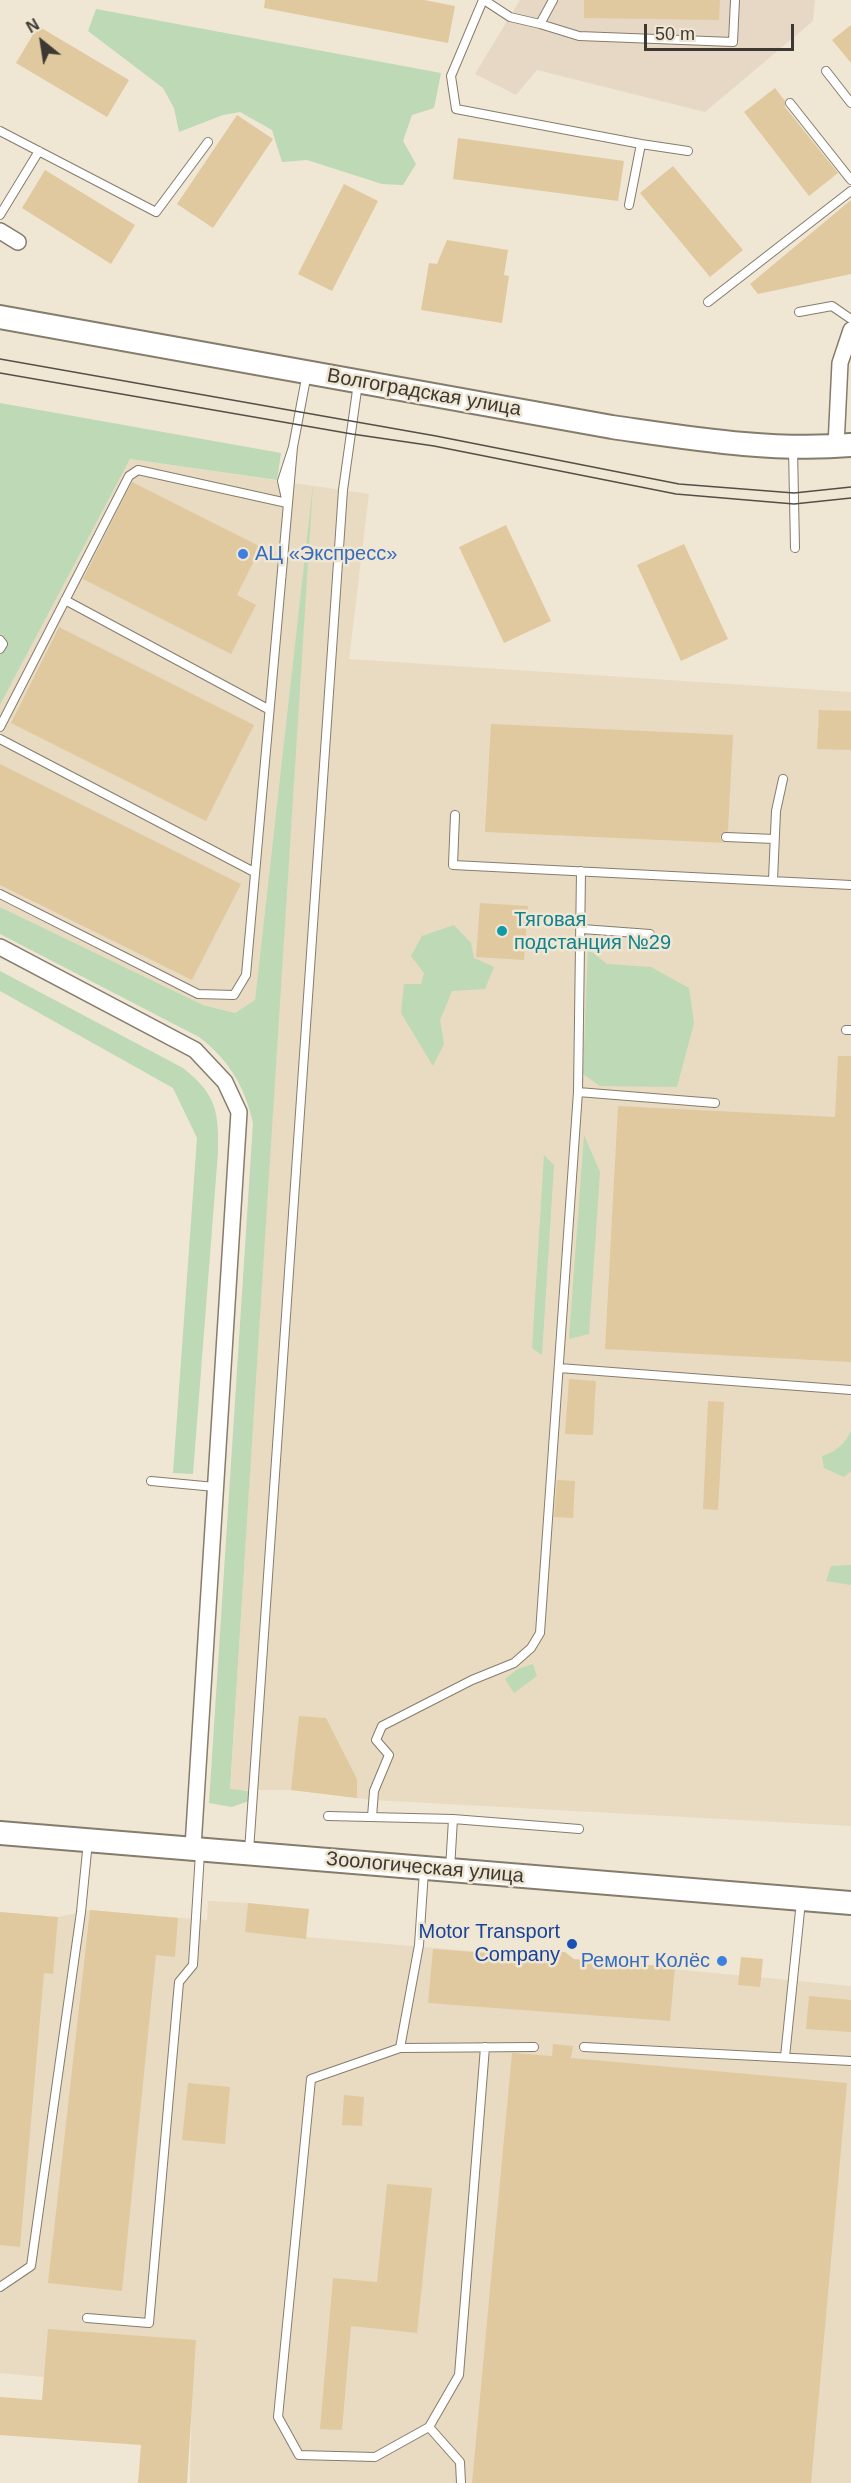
<!DOCTYPE html>
<meta charset="utf-8">
<style>
body{margin:0}
#map{position:relative;width:851px;height:2483px;overflow:hidden;background:#f0e6d4;font-family:Arial,sans-serif}
canvas{display:block}
.north{position:absolute;left:12px;top:12px;width:60px;height:60px;-webkit-text-stroke:4px #f0e6d4;paint-order:stroke;rotate:330deg;font-size:16px;font-weight:700;line-height:24px;text-align:center;color:#3d3932}
.north::after{content:'';display:block;margin:auto;width:21px;height:27px;background:#3d3932;clip-path:polygon(50% 0,100% 100%,50% 72%,0 100%)}
.scale{position:absolute;left:644px;top:24px;width:150px;height:27px;box-sizing:border-box;border:3px solid #3d3932;border-top:0;padding-left:8px;font-size:18px;line-height:21px;white-space:nowrap;color:#3d3932;-webkit-text-stroke:4px #f0e6d4;paint-order:stroke}
</style>
<div id="map">
<canvas width="851" height="2483"></canvas>
<div class="north">N</div>
<div class="scale">50 m</div>
</div>
<script>
const g = document.querySelector('canvas').getContext('2d');
g.lineJoin = 'round';
function fill(path, color) { g.fillStyle = color; g.fill(path, 'evenodd'); }
function trace(path, color, width, dash) { g.strokeStyle = color; g.lineWidth = width; g.lineCap = dash ? 'butt' : 'round'; g.setLineDash(dash || []); g.stroke(path); }
function label(font, color, halo, rows, align = 'center') {
  g.font = font + ' Arial,sans-serif'; g.lineWidth = 5; g.setLineDash([]); g.textBaseline = 'middle'; g.strokeStyle = halo; g.fillStyle = color; for (const [text, x, y, turn = 0] of rows) {
    g.save(); g.translate(x, y); g.rotate((+turn || 0) * Math.PI / 180); g.textAlign = isNaN(turn) ? turn : align; if (halo) g.strokeText(text, 0, 0); g.fillText(text, 0, 0); g.restore();
  }
}
fill(new Path2D(`
 M130,459L369,494L349,659L851,692V1826L373,1800L291,1790H230L311,503L255,1000L235,1013L203,1005L0,907V705Z
 M208,1901L248,1903L246,1932L554,1958L555,1953L565,1952L568,1959L851,1986V2483H190L192,2379L118,2384L0,2373V1912L58,1917L90,1910L207,1920Z`), '#e8dbc2');
fill(new Path2D(`
 M520,0H815L813,21L705,112L537,70L516,95L475,74Z`), '#e7d8c5');
fill(new Path2D(`
 M96,9L441,73L434,108L412,115L403,141L416,164L403,185L382,184L307,160L282,162L272,130L240,112L223,115L179,132L174,108L163,88L88,31Z
 M0,403L281,453L277,480L130,459L0,705Z
 M313,484L230,1789L249,1791V1801L232,1807L209,1803L253,1123C245,1087 229,1060 199,1037L0,934V907L203,1005L235,1013L255,1000Z
 M454,925L471,943L474,958L494,967L485,989L452,991L440,1020L444,1044L433,1066L401,1013L404,984H421L424,973L411,956L422,936Z
 M588,949L607,964L651,967L689,988L694,1023L677,1087L600,1086L583,1074Z
 M0,971L183,1068C216,1094 219,1111 218,1152L193,1474L173,1473L197,1138L173,1088L0,991Z
 M584,1135L600,1172L589,1334L569,1339Z
 M544,1155L554,1165L542,1355L532,1348Z
 M851,1430V1471L844,1477L824,1468L822,1456C834,1453 847,1443 851,1430Z
 M851,1565V1585L826,1581L831,1566Z
 M533,1664L537,1676L514,1693L505,1679L518,1669Z`), '#bdd9b5');
fill(new Path2D(`
 M265,0H424L455,6L448,43L264,8Z
 M584,0H720L719,20L584,18Z
 M851,25V63L832,40Z
 M38,26L129,80L107,117L16,63Z
 M775,88L785,101V107L838,173L809,196L744,112Z
 M237,115L273,139L213,228L177,204Z
 M458,138L624,161L618,201L453,179Z
 M673,166L743,250L710,277L640,193Z
 M45,170L135,225L111,264L22,208Z
 M344,184L378,201L332,291L298,274Z
 M851,200V274L758,294L750,284Z
 M447,240L508,250L504,275L509,276L502,323L421,310L429,263L437,264Z
 M132,482L261,547L237,595L256,605L231,654L83,579Z
 M506,525L551,621L504,643L459,547Z
 M684,544L728,639L681,661L637,565Z
 M59,627L254,725L206,821L11,723Z
 M819,710L851,711V750L817,749Z
 M491,724L733,735L728,831L720,836L722,842L727,843L485,832Z
 M0,764L241,884L192,980L0,885Z
 M480,903L528,906L524,960L476,957Z
 M838,1056H851V1362L605,1349L618,1106L835,1117Z
 M569,1379L596,1381L593,1435L565,1434Z
 M708,1401L724,1402L718,1510L703,1509Z
 M557,1480L575,1481L573,1518L554,1517Z
 M299,1716L326,1718L357,1779V1798L291,1790Z
 M248,1903L309,1909L306,1939L245,1932Z
 M90,1910L178,1918L175,1957L156,1955L122,2291L48,2283Z
 M0,1912L58,1917L53,1974L44,1973L20,2247L0,2245Z
 M433,1949L554,1958L555,1952H565L574,1959L675,1967L670,2021L428,2003Z
 M741,1957L763,1959L760,1987L738,1985Z
 M809,1996L851,2000V2032L806,2029Z
 M553,2044L573,2046L571,2058L847,2083L811,2483H472L512,2053L552,2056Z
 M188,2083L230,2087L225,2144L182,2140Z
 M344,2095L364,2097L362,2126L342,2125Z
 M387,2184L432,2188L417,2333L351,2326L342,2430L320,2429L333,2278L377,2282Z
 M48,2329L196,2340L187,2483H138L141,2445L0,2435V2397L42,2400Z`), '#e0c99e');
const lane = new Path2D(`
 M483,0L451,76L456,109L641,144
 M484,0L510,17L540,24L553,0
 M540,24L579,36L733,42L735,0
 M826,71L851,103
 M790,103L851,180
 M0,131L156,212L208,142
 M629,205L641,144L688,151
 M0,215L39,151
 M708,302L851,191
 M799,312L832,306L851,319
 M793,448L795,548
 M286,499L282,481L293,447L307,373
 M65,600L268,709
 M0,640L3,644L0,649
 M0,727L129,476L138,470L287,503
 M0,739L254,872
 M455,815L453,865L851,885
 M726,837L774,839
 M773,880L776,811L783,779
 M0,894L198,994L234,995L246,975L293,447
 M582,929L650,934
 M846,1030H851
 M578,1092L715,1103
 M559,1368L851,1390
 M151,1481L215,1487
 M328,1816L453,1819L579,1829
 M372,1817L374,1791L389,1755L376,1740L382,1726L472,1680L514,1663L531,1648L540,1633L578,1092L581,871
 M249,1851L343,490L358,383
 M450,1869L453,1819
 M485,2047L459,2375L429,2427L375,2457L299,2455L278,2417L311,2079L400,2048L534,2047
 M584,2047L851,2061
 M400,2048L419,1945L424,1871
 M785,2057L801,1901
 M0,2287L31,2266L81,1912L88,1841
 M87,2318L149,2323L179,1982L193,1965L200,1853
 M429,2427L460,2462L461,2483`);
const street = new Path2D(`
 M0,231L18,242
 M836,446L840,363L851,330
 M0,947L195,1050L225,1082L239,1112L193,1847`);
const secondary = new Path2D(`
 M0,317L612,427C690,438 772,452 851,445
 M0,1833L851,1903`);
trace(lane, '#857c6c', 10);
trace(street, '#857c6c', 18);
trace(secondary, '#857c6c', 26);
trace(lane, '#fff', 8);
trace(street, '#fff', 15);
trace(secondary, '#fff', 22);
trace(new Path2D(`
 M0,359L436,436L679,484L794,493L851,487
 M0,373L352,434L434,446L676,494L794,504L851,498`), '#534e46', 1.5);
for (const [x, y, r, color] of [
 [243,554,6,"#3f7fe0"],
 [502,931,6,"#0f9aa8"],
 [572,1944,6,"#1a4fb4"],
 [722,1961,6,"#3f7fe0"]
]) { const dot = new Path2D(); dot.arc(x, y, r, 0, 2 * Math.PI); g.fillStyle = color; g.fill(dot); trace(dot, '#f0e6d4', 2); }
label('20px', '#3d3932', '#f0e6d4', [
 ["Волгоградская улица",424,393,10],
 ["Зоологическая улица",425,1868,5]
]);
label('20px', '#366cbe', '#f0e6d4', [
 ["АЦ «Экспресс»",255,554],
 ["Ремонт Колёс",710,1961,"right"]
], 'left');
label('20px', '#0d838f', '#f0e6d4', [
 ["Тяговая",514,920],
 ["подстанция №29",514,943]
], 'left');
label('20px', '#164399', '#f0e6d4', [
 ["Motor Transport",560,1932],
 ["Company",560,1955]
], 'right');
</script>
